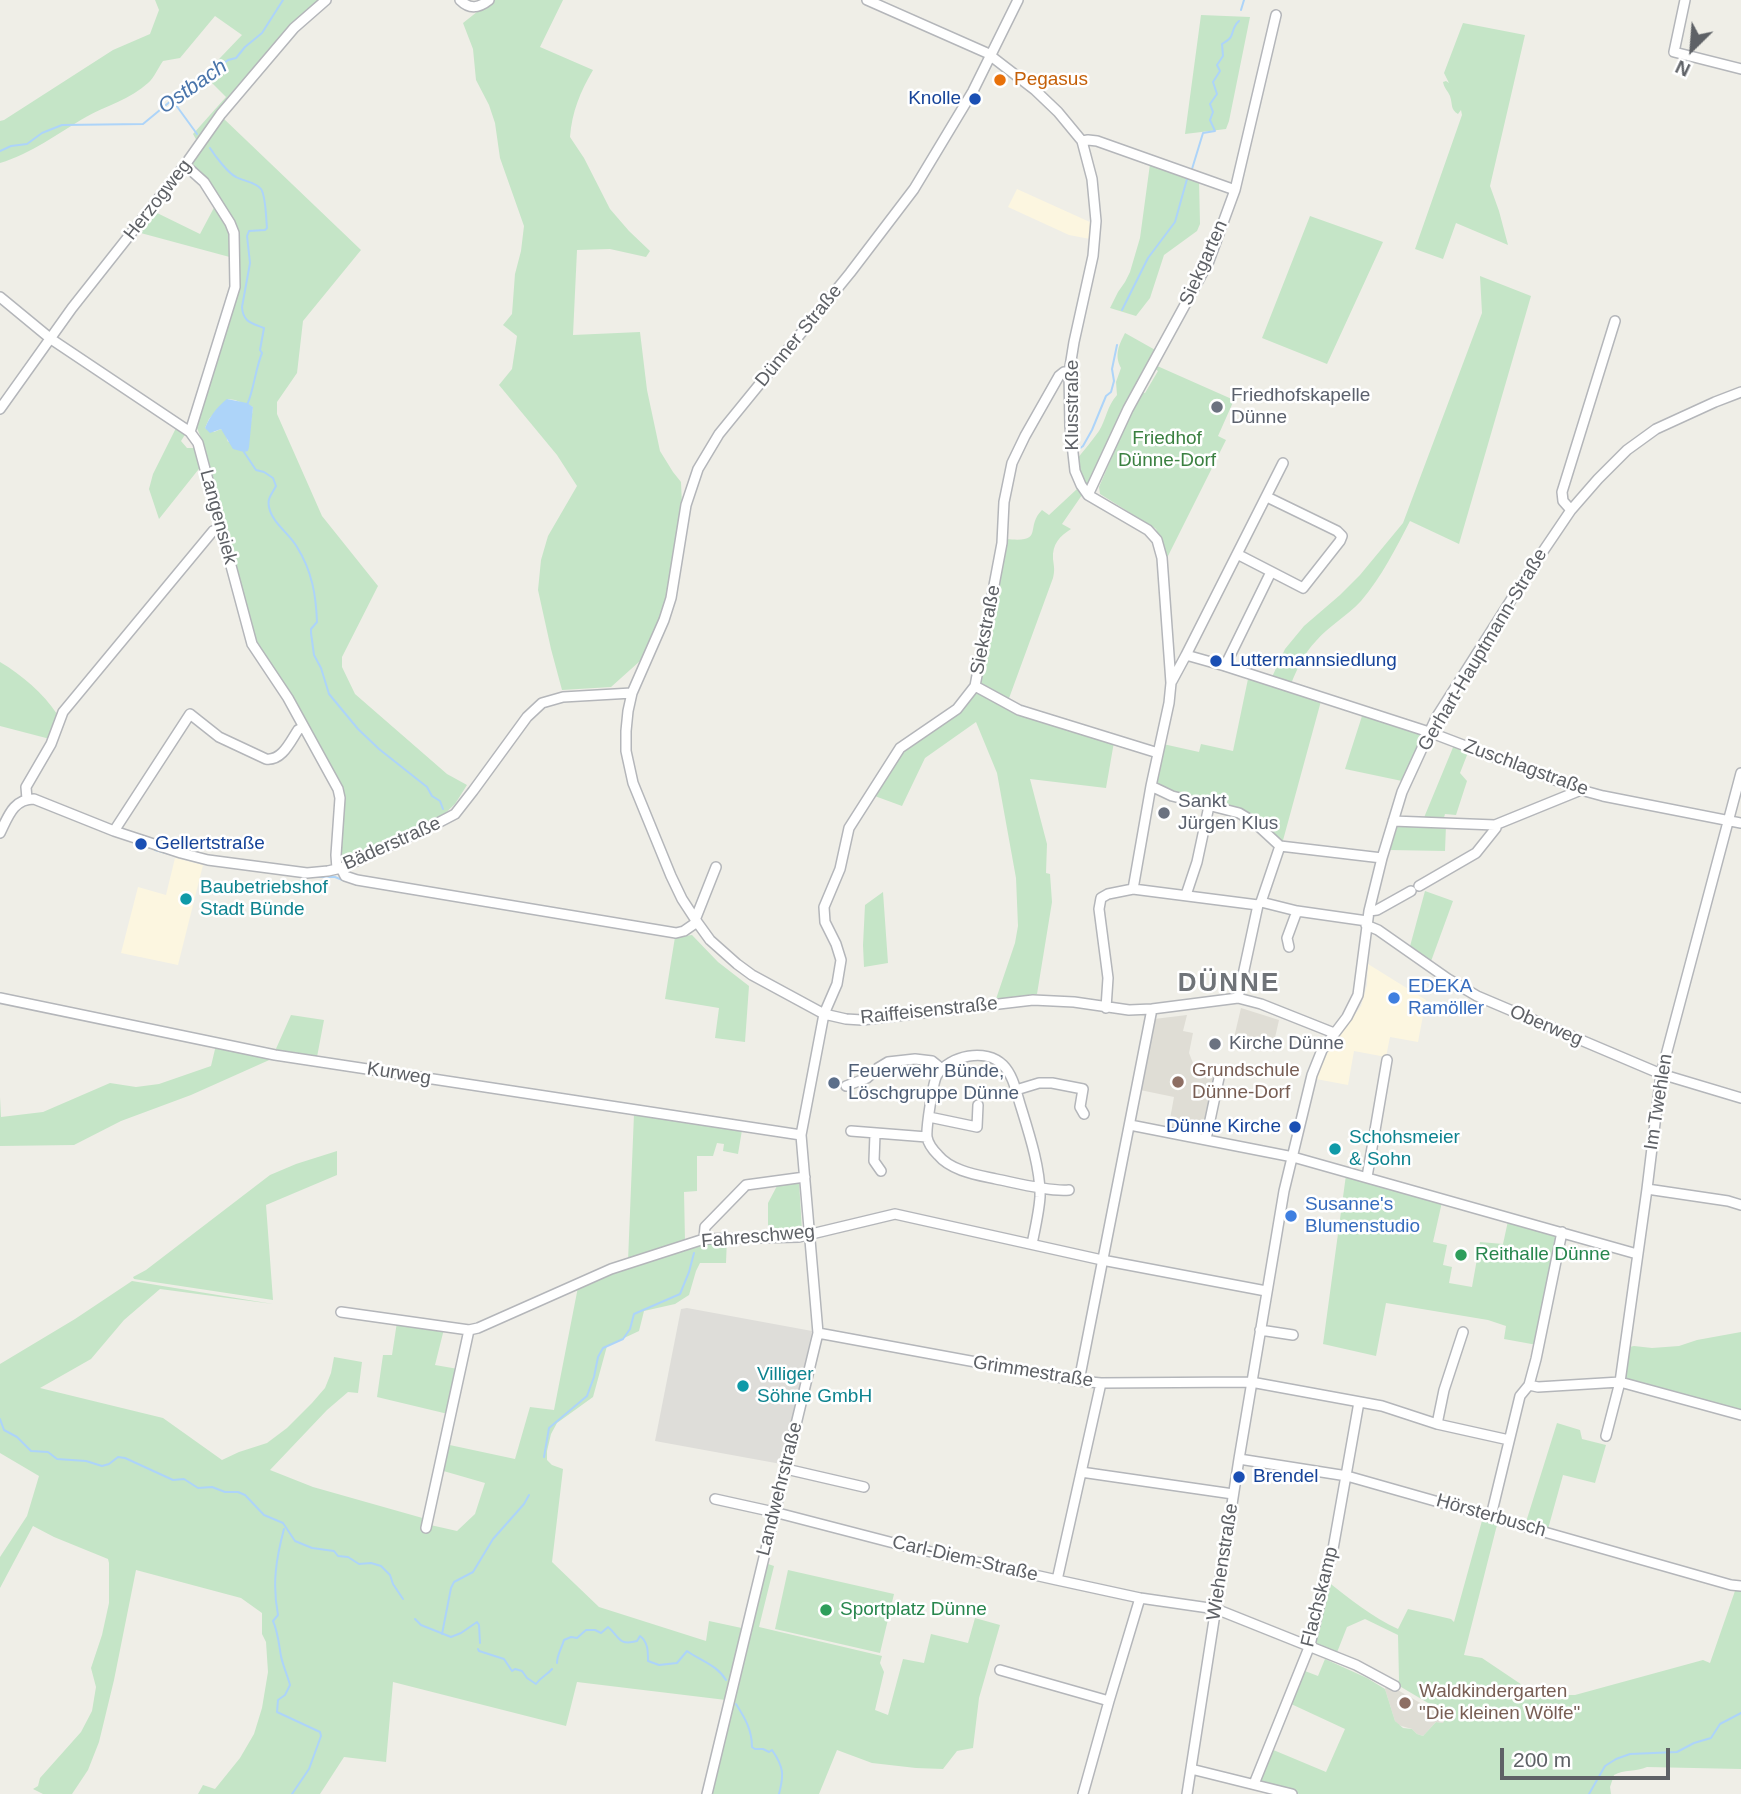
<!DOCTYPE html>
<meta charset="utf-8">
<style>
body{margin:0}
#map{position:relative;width:1741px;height:1794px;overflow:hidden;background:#efeee7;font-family:Arial,sans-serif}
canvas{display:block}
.north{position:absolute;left:1657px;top:14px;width:70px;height:70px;-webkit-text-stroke:5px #fff;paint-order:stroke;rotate:205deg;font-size:19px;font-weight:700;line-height:28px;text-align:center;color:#5e6166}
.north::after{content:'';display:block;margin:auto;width:24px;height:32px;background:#5e6166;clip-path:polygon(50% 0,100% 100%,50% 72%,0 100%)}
.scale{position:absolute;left:1500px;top:1748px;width:170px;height:32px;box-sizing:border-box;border:4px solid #5e6166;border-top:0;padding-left:9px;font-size:21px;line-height:24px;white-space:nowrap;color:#5e6166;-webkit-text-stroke:5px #fff;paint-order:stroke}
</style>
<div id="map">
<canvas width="1741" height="1794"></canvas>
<div class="north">N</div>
<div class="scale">200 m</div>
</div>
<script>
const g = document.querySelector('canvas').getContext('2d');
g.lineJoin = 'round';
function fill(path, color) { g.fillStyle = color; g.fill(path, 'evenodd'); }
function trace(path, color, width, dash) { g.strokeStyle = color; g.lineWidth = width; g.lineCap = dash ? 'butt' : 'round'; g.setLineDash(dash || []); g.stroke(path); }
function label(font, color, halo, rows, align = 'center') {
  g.font = font + ' Arial,sans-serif'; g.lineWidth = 5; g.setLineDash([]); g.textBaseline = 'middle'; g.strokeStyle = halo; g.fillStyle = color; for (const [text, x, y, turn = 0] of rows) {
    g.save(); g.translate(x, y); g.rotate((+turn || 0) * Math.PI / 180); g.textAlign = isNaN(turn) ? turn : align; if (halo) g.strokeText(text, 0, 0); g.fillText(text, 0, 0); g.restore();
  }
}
fill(new Path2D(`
 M1017,189L1092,223L1090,239L1069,235L1008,207Z
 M175,858L203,865L178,965L121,953L138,887L166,895Z
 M1368,964L1426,1000L1418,1042L1390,1037L1386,1057L1354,1051L1348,1085L1316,1079L1328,1052L1361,1006L1367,985Z`), '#fcf6e0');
fill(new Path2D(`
 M687,1308L812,1331L799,1391L781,1464L655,1441L681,1309Z`), '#deddd9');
fill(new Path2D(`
 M1241,1008L1279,1020L1272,1051L1245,1050L1232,1046Z
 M1187,1015L1183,1031L1193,1033L1189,1053L1195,1068L1216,1074L1204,1136L1168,1130L1174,1097L1140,1090L1154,1019Z
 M1387,1684L1445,1717L1443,1723L1436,1722L1423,1736L1417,1734L1412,1729L1398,1725L1395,1721L1385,1689Z`), '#dfddd5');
fill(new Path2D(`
 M155,0H332L295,30L223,118L361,250L303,321L297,373L277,402V414L322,516L378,586L342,657V667L355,694L447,774L467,785L455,804L439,819L342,859L339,857L342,799L254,642L223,528L205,448L195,423L220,343L237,259L137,232L153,211L200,234L217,202L190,159L198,143L193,134L226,97L208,79L198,81L242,35L215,16L180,58L163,61C158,68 154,78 148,83C131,99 105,106 86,117C58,133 31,154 0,163V121L4,120L113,50L150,34L159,10ZM228,399L235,400L253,407L251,422L228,442L225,433L221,429L214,432L205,428L209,419Z
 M492,0H563L540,47L593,70C580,92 572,112 570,137L584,158L610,209L629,231L650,251L646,257L610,249L577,250L573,335L640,332L647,390L660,451L673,472L681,482L682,505L670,593L648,646L640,661L611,687L562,690L551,649L538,590L541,560L548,536L577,486L557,455L499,385L512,369L517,336L503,325L512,314L515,274L521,251L524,226L500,158L495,123L489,105L476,80L473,49L463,23Z
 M1201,15L1250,17L1229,121L1226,129L1185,134Z
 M1463,23L1525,35L1490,186L1499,211L1508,245L1456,223L1443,259L1415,249L1462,115L1461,110L1458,114C1450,109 1453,105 1450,96C1448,91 1444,88 1443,82L1446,81L1449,83L1444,73Z
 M1150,164L1199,180L1200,224L1197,231L1164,255L1150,298L1136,316L1110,308L1118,292L1125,282L1130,272L1140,238Z
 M1310,216L1383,242L1327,364L1262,338Z
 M1480,276L1531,296L1459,544L1410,521C1396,548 1381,578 1361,601C1347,616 1329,626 1316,641C1304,653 1297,669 1291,684L1272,677L1285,649L1304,626L1340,595L1360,575L1403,523L1482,313Z
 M1125,333L1157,351L1092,484L1086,485L1078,469L1077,459C1084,450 1092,441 1099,431C1106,420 1107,406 1117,395L1116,382L1121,368C1114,355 1119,345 1125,333Z
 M1155,365L1234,400L1218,436L1226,440L1166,560L1156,529L1100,494L1099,487L1136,400L1141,392L1145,393L1158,371L1154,368Z
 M177,426L186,433L181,441L187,448H197L202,465L159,519L149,489L153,474Z
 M1077,489L1082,495L1062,524L1071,529C1060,536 1052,544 1053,559C1054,567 1055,570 1053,578L1008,701L979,685L1006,539C1046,543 1024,528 1042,510L1049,515Z
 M0,662C22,675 43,693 57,714L56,726L50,739L0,726Z
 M1248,679L1321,701L1282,844L1255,821L1173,794L1153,785L1163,744L1199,752L1201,744L1233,751Z
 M974,692H979L1114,742L1106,788L1030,779L1047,844L1046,873L1050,874L1052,902L1037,994L996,999L1015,943L1018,926L1016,878L997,773L976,722L925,758L902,806L872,795L901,749Z
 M1362,716L1420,732L1422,736L1402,781L1345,769Z
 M1454,745L1469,750L1460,773L1467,781L1456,815L1445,814L1443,821L1423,820Z
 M1398,825H1446L1445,851L1390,850Z
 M1425,891L1453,901L1430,964L1409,950Z
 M883,892L888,963L864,967L863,945L865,905Z
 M692,935L718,962L749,986L745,1042L715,1038L719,1008L665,999L675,937Z
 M291,1015L324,1020L317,1057L275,1051Z
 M216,1045L276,1057L191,1095L121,1121L74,1145L0,1146V1097L1,1117L43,1112L110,1083L136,1087L159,1084L211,1066Z
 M634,1114L742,1130L738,1154L723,1151L724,1144L717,1143L713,1156H697V1191L684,1192L685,1241L628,1261Z
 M337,1151V1175L266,1205L273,1300L134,1279L133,1277L146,1270L270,1175L296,1164Z
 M1346,1175L1442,1202L1433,1242L1447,1245L1443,1265L1452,1267L1449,1283L1472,1287L1480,1242L1503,1244L1508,1221L1554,1233L1557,1241L1537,1345L1504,1339L1506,1326L1488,1320L1386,1303L1376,1356L1323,1344Z
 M799,1181L802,1230L799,1234L768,1236V1203L778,1184Z
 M727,1238L726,1263H700L696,1271L689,1295L675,1304L644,1311L639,1331L607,1346L593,1397L557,1423L551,1434L547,1451V1460L552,1465L563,1469L552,1562L599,1607L706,1641L709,1621L751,1630L765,1563L774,1566L759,1627L882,1656L880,1663L884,1672L875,1710L888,1715L903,1659L924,1663L931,1634L968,1643L975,1618L1000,1625L979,1698L973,1748L957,1751L943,1769L916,1768L872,1763L837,1750L819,1794H711L726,1700L577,1682L566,1726L393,1682L386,1762L344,1757L320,1794H198L203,1785L215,1789L240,1758L254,1734L262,1708L268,1672L266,1642L262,1634V1613L241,1598L136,1570L114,1680L99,1742L88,1770L72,1794H43L33,1789L38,1786L40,1778L81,1732L92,1711L96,1687L91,1668L102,1635L109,1603V1563L108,1559L54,1537L33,1526L0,1588V1557L27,1516L39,1476L0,1453V1364L75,1319L132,1281L273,1304L160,1289L124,1320L91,1359L40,1388L163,1418L222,1460L239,1452L267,1443L287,1428L312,1403L325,1388L331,1373L334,1357L362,1362L358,1393L348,1392L327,1410L270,1470L313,1487L426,1519V1524L457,1531L475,1514L485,1483L440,1470L445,1444L515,1459L530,1407L554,1410L578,1287L614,1271L685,1247Z
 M397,1322L444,1329L435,1365L458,1369L448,1414L377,1397L383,1355H392Z
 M1741,1332V1412L1628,1381L1625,1377L1629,1347L1634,1346L1652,1348L1679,1346L1697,1340Z
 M1557,1423L1580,1430L1582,1439L1606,1445L1595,1483L1563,1475L1548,1529L1526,1522Z
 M1483,1517L1498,1521L1464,1655L1482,1658L1537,1695H1575L1703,1660L1710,1663L1736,1588L1741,1589V1769L1647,1767C1636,1772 1624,1769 1614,1775L1610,1787L1611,1794H1299L1260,1784L1259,1779L1271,1749L1326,1772L1345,1729L1289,1703L1305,1671L1318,1676L1325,1659L1367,1678L1385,1689L1395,1721L1403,1728L1412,1729L1417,1734L1423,1736L1436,1722L1443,1723L1445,1717L1450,1716L1396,1684L1399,1680L1398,1635L1365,1619L1347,1627L1336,1655L1314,1645L1327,1581C1350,1599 1372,1617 1398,1629L1408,1609L1451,1619L1454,1622Z
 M788,1570L894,1594L880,1653L775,1629Z`), '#c5e5c7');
fill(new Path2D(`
 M227,399L247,403L253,407L249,447L248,451L244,452L233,449L221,429L210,433L205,428C210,416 217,407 227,399Z`), '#add4f9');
trace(new Path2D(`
 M1241,10L1244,0
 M173,101L197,134
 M210,148C215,156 228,173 236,177C243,181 256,182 261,189C266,196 266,219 267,228L265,230L249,231L247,236L250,263L242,307C243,322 251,323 264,328L260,350L262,353C255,370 254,390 247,405
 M0,151L11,146L27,144L42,133L62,125L143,124L201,76L213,72L228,60L236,58L245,47L262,33L283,0
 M1192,169L1203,133L1215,131L1210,120L1213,112L1210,104L1217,94L1213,82L1220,71L1217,65L1223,56L1222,44C1225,42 1227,41 1229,39C1234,35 1231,28 1239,21
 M1122,310L1148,258L1175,222L1187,179
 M1079,449L1083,446L1092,430L1106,396L1111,392L1114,381L1112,369L1117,345
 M244,452L256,470L264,472L273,478L276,486C272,494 267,498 269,507C272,523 290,534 297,547C312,571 316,595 317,622L311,629V633L314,655L321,668L329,694L358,729L379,749L427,787L432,796L440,801L443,809
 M116,836L149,847
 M155,850L173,855
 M312,877H335L345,881
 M0,1419L4,1430L17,1437L31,1451L48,1452L57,1459L86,1461L102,1466L109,1464L118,1457L125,1458L173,1480L184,1479L198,1488L212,1487L225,1492H238L245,1495L264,1515L283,1523L295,1541L312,1548L334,1551L338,1556L348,1557L359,1564L371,1563L381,1566L390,1575L393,1584L403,1599
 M544,1457L549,1428L587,1396L594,1377L598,1357L603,1348L623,1339L630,1329L634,1314L680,1294L689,1272L694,1253
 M284,1529C276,1559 272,1584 278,1615L273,1621C278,1632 279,1645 281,1656C282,1663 288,1677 290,1685L285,1695L278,1700L277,1712L320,1732L321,1736L309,1769L292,1794
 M415,1619L421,1625L451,1637L461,1633L477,1622L479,1625L480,1643
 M442,1634L451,1588L454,1582L473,1572L493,1539L524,1504L529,1495
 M478,1649L479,1651L504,1659L512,1671L515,1669L522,1671L527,1678L536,1684C541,1677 547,1675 552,1669
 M557,1663C557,1654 562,1648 564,1640L571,1637L577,1638L586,1630H595L601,1633L608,1627C620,1637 618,1646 637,1641L640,1636C648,1642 648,1651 648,1661L659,1665L677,1663L687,1651C701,1661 717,1665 726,1680
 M736,1704C745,1718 752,1730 752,1747L755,1749H763L769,1752L772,1750C784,1767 784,1775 779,1794
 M1589,1794L1605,1766L1616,1759L1630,1754L1677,1752L1694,1743L1711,1738L1720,1724L1741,1713`), '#add4f9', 2);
const minor = new Path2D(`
 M460,0C470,10 479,8 489,0
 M867,0L987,53L1035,90L1058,112L1082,141L1092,179L1096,221L1093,256L1074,342L1069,373L1070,426L1075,471L1081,485L1088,495L1148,530L1157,540L1162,558L1171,683L1169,703L1151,786L1133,889
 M1018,0L973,91L914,189L850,273L719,434L698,469L686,505L671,598L664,620L632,693L628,711L626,731V751L633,783L671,876L682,899L697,922L710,940L737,964L752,975L824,1014L846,1019L862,1020L1033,1000L1074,1002L1129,1010L1152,1009L1238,998L1261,1004L1334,1033
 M1685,0L1674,52L1741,69
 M1082,141L1088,140L1097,141L1235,190
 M185,165L204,182L230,223L234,233L235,287L190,432
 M0,297L51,339L190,432L198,443L252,644L288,698L338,789L340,798L336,855L337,869
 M0,409L72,308L185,165L221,114L294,28L326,0
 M1088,495L1128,409L1209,261L1235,190L1276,15
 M1571,510L1563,501L1562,492L1615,321
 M1237,554L1303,588L1340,541L1342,536L1337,531L1267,497
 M1186,655L1283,463
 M1225,666L1271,572
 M1172,681L1186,655L1225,666L1429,732L1581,790L1603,796L1741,823
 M975,686L1019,710L1158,753
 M1151,786L1172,796L1239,813L1254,822L1280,846
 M27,799L26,787L51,744L63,712L213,531L220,528
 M1393,821L1495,825L1581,790
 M114,831L190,714L219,737L266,759C282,761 290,742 298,730L303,727
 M0,833C8,817 13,799 34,799L114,831L181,853L208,860L307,873L328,871L341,868L434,825L455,814L473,791L527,717L542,703L563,697L632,693
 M1280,846L1382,858
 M341,868L345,876L357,880L676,933L684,931L697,922
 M1419,886L1476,853L1496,828L1495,825
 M1186,895L1197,862L1209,806
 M1261,902L1297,911L1367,921
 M1369,911L1377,910L1411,891
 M695,920L716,867
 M1366,925L1378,930L1448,979L1477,996L1661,1074L1741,1098
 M1289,947L1287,938L1297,911
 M0,998L275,1055L801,1135
 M1238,998L1258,905L1261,902L1280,846
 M1106,1008L1108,978L1099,909L1101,898L1108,894L1133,889L1258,905
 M846,1086L867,1078L878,1068L888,1062L915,1059L932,1061L942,1069
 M1016,1090L1039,1083H1052L1083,1089L1080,1107L1084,1114
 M929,1117L977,1127L978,1105
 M1130,1125L1293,1157L1637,1254
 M851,1131L927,1137
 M875,1134L874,1161L881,1171
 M1206,1139L1220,1073
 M1367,1177L1387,1060
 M1647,1189L1728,1201L1741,1205
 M704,1239L705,1227L746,1185L805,1177
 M1032,1244C1035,1229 1039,1212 1040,1197C1041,1169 1028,1130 1020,1104C1016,1091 1013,1075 1003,1065C986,1048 950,1055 937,1075C933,1082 926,1128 927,1137C928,1143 934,1151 938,1155C951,1171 978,1175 996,1179C1016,1183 1051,1192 1069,1190
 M341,1312L469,1330L478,1328L611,1269L704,1239L799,1237L895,1214L1102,1260L1266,1291
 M1260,1330L1293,1335
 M818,1333L1079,1381L1101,1383L1251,1382L1382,1406L1437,1424L1509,1440
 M1079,1381L1152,1009
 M1529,1385L1536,1359L1562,1232
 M1437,1424L1444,1390L1463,1332
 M1606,1436L1620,1382L1647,1189L1661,1074L1741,773
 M1239,1459L1347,1476L1731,1585L1741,1586
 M786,1469L864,1487
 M1081,1472L1233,1494
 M715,1499L774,1512L909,1547L1057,1580L1140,1598L1216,1609L1356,1665L1395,1686
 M1491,1516L1520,1396L1529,1385L1538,1387L1620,1382L1741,1415
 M426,1528L469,1330
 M1057,1580L1101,1383
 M1000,1670L1109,1701
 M1191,1769L1292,1794
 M1254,1784L1310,1645L1333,1549L1359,1402
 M707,1794L818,1333L801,1135L824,1014L837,984L841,960L836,944L825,922L824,907L840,869L849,828L900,748L957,709L975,686L1002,543L1004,502L1012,463L1025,436L1059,376L1064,372L1069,373
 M1083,1794L1109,1701L1140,1598
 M1187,1794L1239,1459L1284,1191L1312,1075L1322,1050L1347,1017L1358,995L1369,911L1382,858L1402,792L1436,718L1525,578L1571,510L1598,479L1627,450L1656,429L1715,402L1741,392`);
trace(minor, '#b4b6ba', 12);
trace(minor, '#fff', 9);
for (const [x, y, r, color] of [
 [1000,80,7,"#e8710a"],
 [975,99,7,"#1a4fb4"],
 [1217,407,7,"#6b7280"],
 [1216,661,7,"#1a4fb4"],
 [1164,813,7,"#6b7280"],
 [141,844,7,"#1a4fb4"],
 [186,899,7,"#0f9aa8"],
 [1394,998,7,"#3f7fe0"],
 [1215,1044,7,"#6b7280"],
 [1178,1082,7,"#8d6e63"],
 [834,1083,7,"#5c6f8a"],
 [1295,1127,7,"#1a4fb4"],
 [1335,1149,7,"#0f9aa8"],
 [1291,1216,7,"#3f7fe0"],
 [1461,1255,7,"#2e9e5b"],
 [743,1386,7,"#0f9aa8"],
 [1239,1477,7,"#1a4fb4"],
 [826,1610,7,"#2e9e5b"],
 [1405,1703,7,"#8d6e63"]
]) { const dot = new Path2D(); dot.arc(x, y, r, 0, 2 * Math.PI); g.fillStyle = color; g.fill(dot); trace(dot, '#fff', 2.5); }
label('19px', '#c56008', '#fff', [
 ["Pegasus",1014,80]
], 'left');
label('19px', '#164399', '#fff', [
 ["Knolle",961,99,"right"],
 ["Luttermannsiedlung",1230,661],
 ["Gellertstraße",155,844],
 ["Dünne Kirche",1281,1127,"right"],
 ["Brendel",1253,1477]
], 'left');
label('19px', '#5e6166', '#fff', [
 ["Herzogweg",158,200,-52],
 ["Siekgarten",1204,263,-66],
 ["Dünner Straße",799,336,-51],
 ["Klusstraße",1073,405,-90],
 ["Langensiek",218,517,75],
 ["Siekstraße",986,630,-79],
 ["Gerhart-Hauptmann-Straße",1483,650,-59],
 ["Zuschlagstraße",1526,768,20],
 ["Bäderstraße",392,844,-24],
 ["Raiffeisenstraße",929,1011,-6],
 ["Oberweg",1546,1026,23],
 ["Kurweg",399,1074,9],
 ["Im Twehlen",1659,1102,-81],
 ["Fahreschweg",758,1237,-5],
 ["Grimmestraße",1033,1372,9],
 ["Landwehrstraße",780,1489,-76],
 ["Hörsterbusch",1491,1516,16],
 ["Carl-Diem-Straße",965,1559,13],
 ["Wiehenstraße",1223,1562,-81],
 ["Flachskamp",1320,1597,-76]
]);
label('19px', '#5b616d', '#fff', [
 ["Friedhofskapelle",1231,396],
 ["Dünne",1231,418],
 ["Sankt",1178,802],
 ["Jürgen Klus",1178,824],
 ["Kirche Dünne",1229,1044]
], 'left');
label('19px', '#3b8041', '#fff', [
 ["Friedhof",1167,439],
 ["Dünne-Dorf",1167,461]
]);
label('19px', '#0d838f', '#fff', [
 ["Baubetriebshof",200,888],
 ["Stadt Bünde",200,910],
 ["Schohsmeier",1349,1138],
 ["& Sohn",1349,1160],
 ["Villiger",757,1375],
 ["Söhne GmbH",757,1397]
], 'left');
label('19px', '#366cbe', '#fff', [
 ["EDEKA",1408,987],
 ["Ramöller",1408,1009],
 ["Susanne's",1305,1205],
 ["Blumenstudio",1305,1227]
], 'left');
label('19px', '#785e54', '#fff', [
 ["Grundschule",1192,1071],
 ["Dünne-Dorf",1192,1093],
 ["Waldkindergarten",1419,1692],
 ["\"Die kleinen Wölfe\"",1419,1714]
], 'left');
label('19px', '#4e5e75', '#fff', [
 ["Feuerwehr Bünde,",848,1072],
 ["Löschgruppe Dünne",848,1094]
], 'left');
label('19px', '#27864d', '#fff', [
 ["Reithalle Dünne",1475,1255],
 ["Sportplatz Dünne",840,1610]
], 'left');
label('italic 21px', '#4a75ab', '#fff', [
 ["Ostbach",193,87,-35]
]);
g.letterSpacing = '2px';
label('bold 26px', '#6f7378', '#fff', [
 ["DÜNNE",1229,984]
]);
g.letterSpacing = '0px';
</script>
